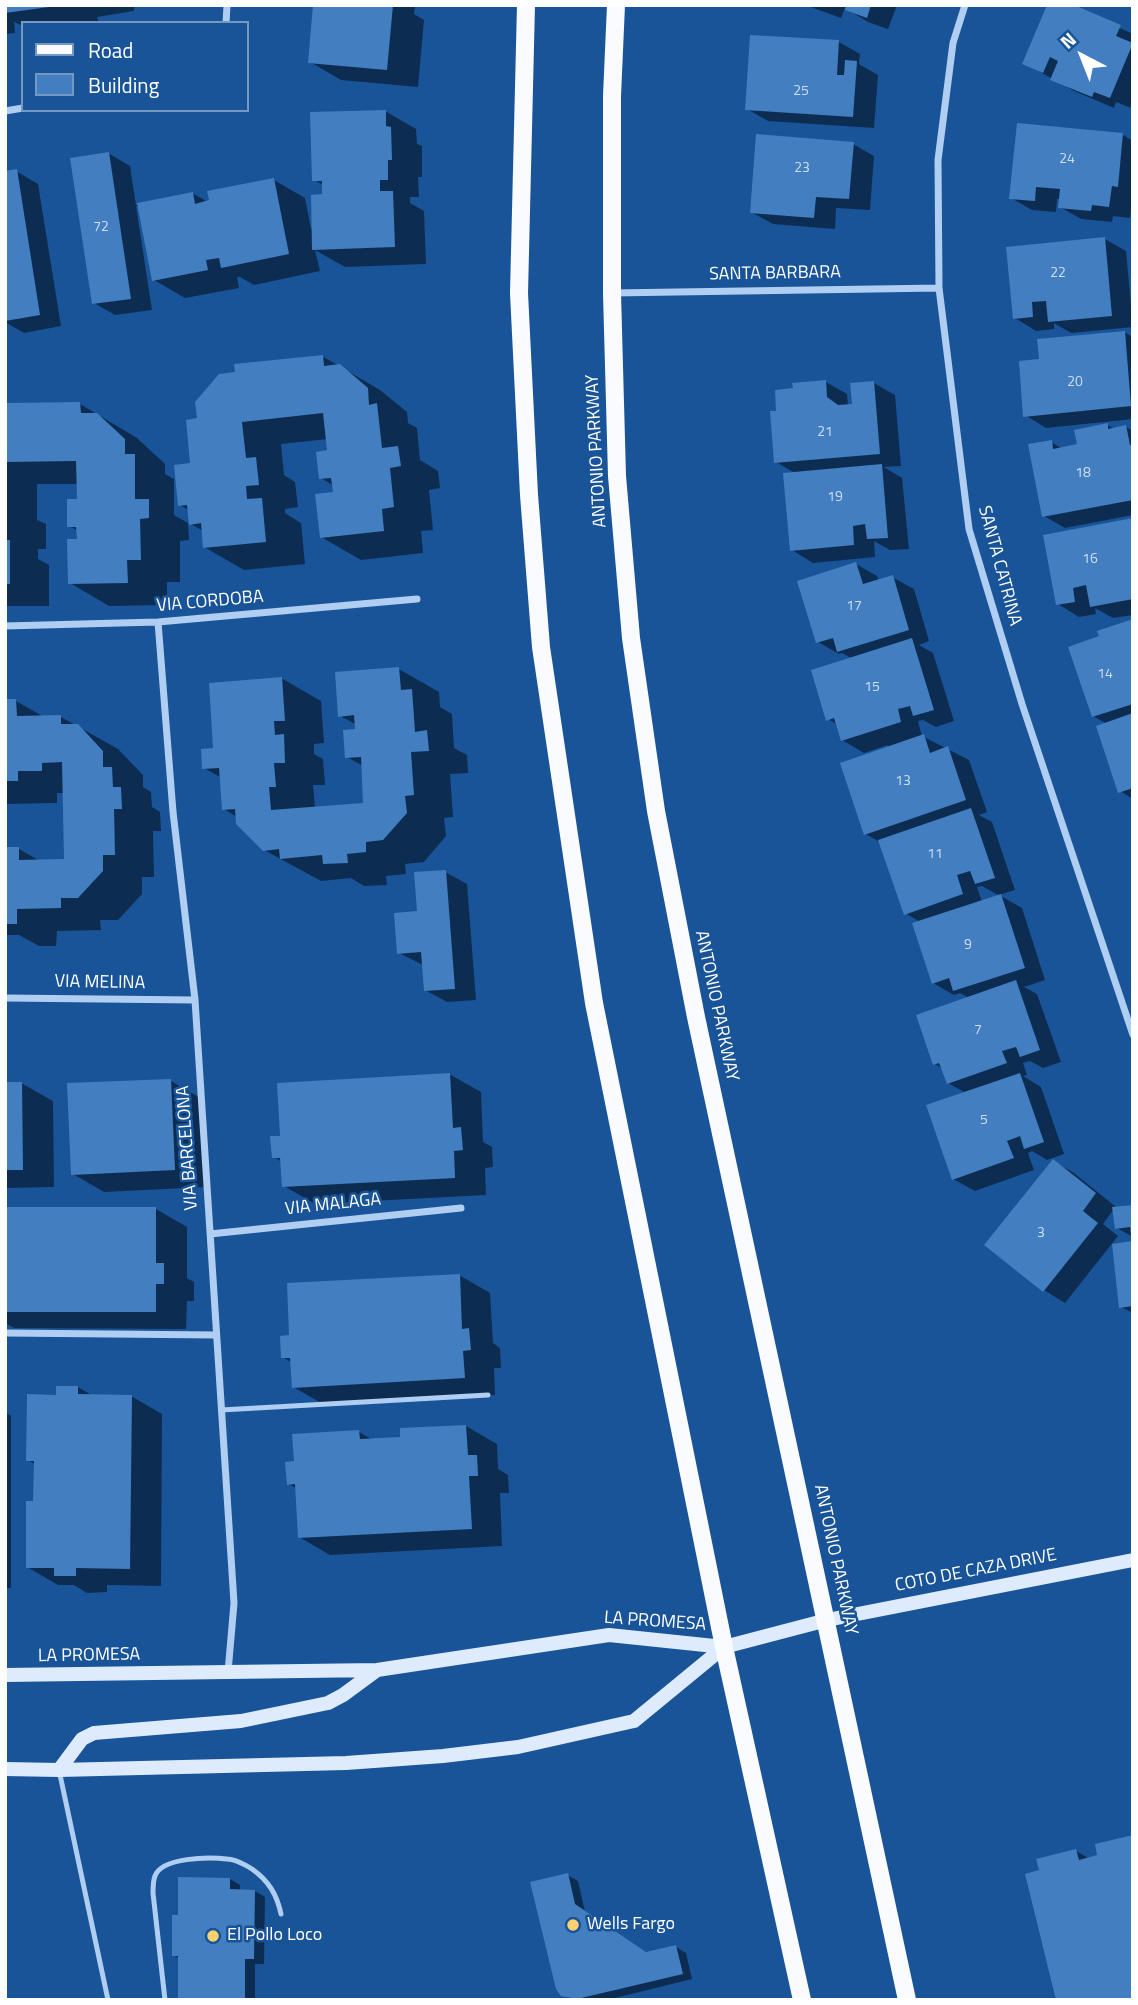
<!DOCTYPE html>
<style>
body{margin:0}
#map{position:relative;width:1138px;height:2005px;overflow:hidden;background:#195499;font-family:"Titillium Web",sans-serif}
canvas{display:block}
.frame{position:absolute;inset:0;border:7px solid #fff;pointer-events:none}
.legend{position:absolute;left:21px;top:21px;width:228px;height:91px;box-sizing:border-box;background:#195499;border:2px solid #7598c2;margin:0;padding:9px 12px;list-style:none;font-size:21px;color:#fff}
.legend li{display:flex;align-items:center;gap:14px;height:35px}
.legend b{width:35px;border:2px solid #7598c2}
.north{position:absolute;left:1047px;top:21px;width:70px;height:70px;-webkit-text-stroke:5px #195499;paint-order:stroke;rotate:318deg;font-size:19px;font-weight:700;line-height:28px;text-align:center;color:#fff}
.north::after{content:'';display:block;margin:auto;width:24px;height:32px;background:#fff;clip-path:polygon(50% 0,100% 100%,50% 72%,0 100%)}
</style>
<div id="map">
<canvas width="1138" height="2005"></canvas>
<div class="frame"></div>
<ul class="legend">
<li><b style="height:9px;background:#f9fbff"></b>Road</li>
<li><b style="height:19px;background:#427ec0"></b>Building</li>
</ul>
<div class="north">N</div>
</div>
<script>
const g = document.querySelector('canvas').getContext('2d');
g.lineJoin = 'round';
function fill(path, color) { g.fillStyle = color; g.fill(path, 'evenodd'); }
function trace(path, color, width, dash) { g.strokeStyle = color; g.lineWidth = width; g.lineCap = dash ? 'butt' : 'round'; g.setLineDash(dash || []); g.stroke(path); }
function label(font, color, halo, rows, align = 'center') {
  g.font = font + ' "Titillium Web",sans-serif'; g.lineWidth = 5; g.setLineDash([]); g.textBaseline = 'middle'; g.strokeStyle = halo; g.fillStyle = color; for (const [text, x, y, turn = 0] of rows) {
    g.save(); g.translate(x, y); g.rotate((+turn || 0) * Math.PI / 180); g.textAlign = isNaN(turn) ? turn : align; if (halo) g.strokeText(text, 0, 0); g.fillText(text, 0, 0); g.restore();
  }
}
fill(new Path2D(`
 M5,5H134V11L97,17L98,21L88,23H23V26L14,22L15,33L5,34Z
 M315,5H415L414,14L424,20L418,87L341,80L310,62Z
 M805,5H897L888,29L868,22L845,8L841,18Z
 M1069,5L1133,34L1131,108L1116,102L1114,108L1074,91L1024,63Z
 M839,42L860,54L859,64L878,75L874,128L768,121L747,109Z
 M385,111L416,129L417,144L422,146V177H418L419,197H410V203L424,211L426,264L345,267L315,250L320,271L254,285L240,277H237L239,288L185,298L154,280L139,206H136L152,310L115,315L94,303L108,153L130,166L136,205L192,193L208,202L274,180L305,198L311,229H313L324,196L323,185L314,180Z
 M1123,135L1133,141V198L1130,218L1113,216L1112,222L1081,219L1060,207L1061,199H1057L1056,212L1032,210L1011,198Z
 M853,144L874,156L870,210L836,208L835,229L773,224L751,212Z
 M16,171L38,184L61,326L24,333L5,322V173Z
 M1105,239L1126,251L1133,327L1071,333L1054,323V329L1036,331L1015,318L1008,248Z
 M1124,332L1133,337V419L1046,428L1025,415L1041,361Z
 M322,356L380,390L407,412L408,423L417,428L420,460L438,471L440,488L429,490L433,530L421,531L423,553L361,560L321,537L335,494L334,486L321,478L329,452L328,439L281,444L284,475L295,482L298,507L285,509V513L301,523L305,564L244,570L204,547L203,531L191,524L190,511L180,505L192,465L199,420Z
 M826,382L847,394L848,406L853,405L874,383L895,395L901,466L884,467L902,478L909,549L890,550L874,541L875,557L813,563L792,550L795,473L776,462L778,413Z
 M80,404L137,438L165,464V474L174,479V515L188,523L189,540L180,541V582H167V605L109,606L70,583L78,541V531L69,526L79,501L78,484H37V520L46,524V549H38V559L49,565V606H5V405Z
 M1107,425L1115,429L1126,427L1133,431V515L1065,528L1044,516L1051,442L1063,449L1079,446Z
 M1133,520V615L1113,618L1095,608L1096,614L1079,617L1058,604Z
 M856,564L877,576L879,581L892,577L914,589L929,641L919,645L933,653L954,721L936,727L923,720L918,721L922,736L969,760L987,812L979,815L992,822L1015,890L999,895L1022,908L1045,980L1024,987L1037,994L1061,1062L1043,1068L1030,1061L1023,1063L1027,1075L1023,1076L1041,1087L1064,1154L1047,1160L1032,1151L1028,1153L1034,1170L975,1191L953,1179L966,1093L948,1083L943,1069L935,1064L969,998L960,993L954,995L933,983L920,922L905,913L881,843L866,834L888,745L864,753L842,740L838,725L828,719L853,659L842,653L839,654L818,642ZM982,886L1000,896L982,902L977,887Z
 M1133,621V799L1120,791L1107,724L1093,716L1102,637Z
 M399,669L439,692L440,707L452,714L454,748L467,755L468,773L450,774L453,817L444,818L446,836L424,862L405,864L406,874L386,876L387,885L364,886L351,878L321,881L264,850L237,817L224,809L222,778L204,768L215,750L281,678L321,701L324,743L314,744V754L323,759L325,785H313L315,808L365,804L363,766L347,757L357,731V725L340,716Z
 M5,701H16L44,717H61L118,749L143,775V787L151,792L152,807L160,812L161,831H153L154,877H142V894L118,920H100L101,930L57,931L56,946H39L19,935H5V849H19L40,861H66L65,793H57V803L5,804Z
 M445,872L467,884L476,1000L447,1002L425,990L423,965L399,953L419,913Z
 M449,1074L481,1092L483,1142L492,1147L493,1167L485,1168L486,1195L315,1204L284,1186L282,1162L274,1157L281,1137Z
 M171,1081L202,1099L206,1187L104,1192L73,1174Z
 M21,1083L53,1101L54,1187L5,1188V1084Z
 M1053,1161L1074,1173L1116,1207H1133V1237L1117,1228L1114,1209L1103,1224L1118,1236L1065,1303L1044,1290L986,1245Z
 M5,1208L156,1209L187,1227V1278L194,1282V1301H187L186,1329L14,1328L5,1323Z
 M1133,1243V1313L1121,1307Z
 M459,1275L490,1293L493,1343L500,1348L501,1368H494L495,1395L325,1405L293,1387L292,1363L283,1357Z
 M78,1387L93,1396H131L162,1414L161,1586L107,1585V1592L87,1593L74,1585H58L27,1567L35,1503L36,1465L28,1460Z
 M5,1412L11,1416V1588H5Z
 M466,1426L497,1444L498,1469L508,1475L509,1493H500L502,1546L330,1555L299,1537L297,1489L289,1484L295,1463L359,1432L373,1440L402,1438Z
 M1076,1851L1090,1859L1133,2000L1041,1871Z
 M567,1875L578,1881L585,1912L647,1953L676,1947L686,1953L692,1979L607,2000H572L562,1994Z
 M230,1879L240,1885V1891H255L265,1897L264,1964H255V2000H179L180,1959L173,1955Z`), '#0007');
fill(new Path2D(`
 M5,5H49V7L5,13Z
 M313,5H393L387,70L308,63Z
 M846,5H871L867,18L845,10Z
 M1047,5H1074L1121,25L1116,36L1133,43L1110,98L1094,92L1092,97L1050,80L1058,61L1050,57L1043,73L1022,64Z
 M750,35L839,40L837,75H844L845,60L857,61L853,117L745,110Z
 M386,110V126L391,127L392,160H388V180H380V191H393L395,247L312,250L311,195L322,194V181H312L310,112Z
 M1017,123L1123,133L1118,187L1112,186L1109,207L1092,205L1091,211L1058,208L1060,189L1036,187L1035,201L1009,199Z
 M756,134L854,142L849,199L816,197L814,218L750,213Z
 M109,152L131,299L92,304L70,158Z
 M17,169L40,315L5,321V171Z
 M274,178L289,254L221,268L219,258L206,260L208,270L152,281L137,203L193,192L195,204L209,200L207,191Z
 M1105,237L1112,316L1048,322L1046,301L1032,302L1033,317L1013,319L1006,247Z
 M1125,331L1131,406L1023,417L1019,361L1039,359L1037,339Z
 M323,355L324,366L340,364L368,388L369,405L377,403L382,448L398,446L401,466L390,468L394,507L382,509L384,531L320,538L315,494L333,492L331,478L319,479L316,452L327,450L323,413L242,422L246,458L256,457L259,485L246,486L247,499L262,498L266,542L203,548L201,523L189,525L187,505L178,506L174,465L190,463L186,420L197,418L195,402L219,374L235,372L234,364Z
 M826,380L827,397L838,405L852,404L850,383L874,381L880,454L774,463L770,411H776L775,390L793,388L792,383Z
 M80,402L81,413H97L125,439V454H135V499H149V518L140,519L141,560H127L128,583L68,584L67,539H77L76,527H67V499H77L76,461L5,462V403Z
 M1108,423V429L1126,425L1130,445H1133V500L1042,517L1028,444L1052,440L1053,449L1077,444L1074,430Z
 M882,464L888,538L867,539L865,524L853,526L854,545L790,551L783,473Z
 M1133,518V599L1090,607L1086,585L1073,588L1075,602L1056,605L1043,535Z
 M5,540H10V584H5Z
 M856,562L863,584L893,575L909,630L837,652L833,638L816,643L797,581Z
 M1133,619V704L1092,717L1068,647L1099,636L1097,631Z
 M912,638L934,710L913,716L910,706L898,709L901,722L841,741L834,718L826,721L811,670Z
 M399,667L401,690L412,689L415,732L427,730L429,751L411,752L414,795L405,796L407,813L383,840L366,842V852L347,854L348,863L323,864L322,855L280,859L279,849L263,851L236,824L235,809L222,810L219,768L202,769L201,749L213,748L209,683L282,677L285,721H274L275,735L284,734L285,763H274L276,787H269L271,810L363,803L361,757L345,758L343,730L355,729L354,715L338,717L335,672Z
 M5,699H16L17,716L61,715V724H78L103,751V767H112L113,787H121L122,809H114L115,855H103V871L78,898H61V908L17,909V924H5V847H19V860L64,859L62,762L42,763V771H18V781H5Z
 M1133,713V788L1118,793L1096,726Z
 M924,734L930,753L948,746L966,800L864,835L840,763Z
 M971,808L995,878L975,884L970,871L957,875L963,894L904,915L878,840Z
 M446,870L455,989L424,991L421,952L397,954L394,913L417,911L414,872Z
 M1001,894L1025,968L953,991L949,978L932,984L912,923Z
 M1016,980L1040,1050L1020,1057L1016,1047L1002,1051L1007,1063L947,1084L939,1063L933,1065L916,1015Z
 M450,1073L453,1128L461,1127L463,1150L454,1151L455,1178L282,1187L280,1158H272L270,1136H280L277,1083Z
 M1020,1073L1044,1142L1024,1149L1020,1136L1007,1141L1014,1158L952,1180L926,1105Z
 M171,1079L175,1170L71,1175L67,1083Z
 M5,1082H22L23,1170H5Z
 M1053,1159L1096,1193L1083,1211L1098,1223L1043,1292L984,1245Z
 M1133,1205V1236H1131L1130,1227L1115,1229L1112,1207Z
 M5,1207H156V1263H164V1284H156V1312H5Z
 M1133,1241V1306L1119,1308L1112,1244Z
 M460,1274L462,1329L469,1328L471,1350L463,1351L465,1378L292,1388L290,1358H281L280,1336L289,1335L287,1283Z
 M56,1386H78V1394L132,1395L130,1569L76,1568V1576H54V1568H26V1501H33L34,1461H26L27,1394L56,1395Z
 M466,1425L468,1455H477L478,1476H469L472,1529L298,1538L295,1484L287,1485L285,1462L294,1461L292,1434L359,1430L360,1439L400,1437V1428Z
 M1133,1835V2000H1056L1025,1874L1039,1870L1036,1859L1076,1849L1079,1860L1097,1855L1095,1844Z
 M568,1873L575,1904L646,1952L676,1945L683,1974L577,1999L561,1996L556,1989L530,1882Z
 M178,1877L230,1878V1889L255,1890L254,1959H245V2000H178V1956H172V1915H178Z`), '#427ec0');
trace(new Path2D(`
 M221,1410L488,1395
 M59,1770L108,2000
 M165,2000L153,1893C153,1888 153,1881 155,1876C162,1857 209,1857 227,1859C234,1859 246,1865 252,1869C269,1881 277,1895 281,1914`), '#afcef1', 5);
trace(new Path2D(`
 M965,5L953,43L938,160L939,288L969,529L1022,704L1133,1035
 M226,23L227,5
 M5,111L23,108
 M612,293L939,288
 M158,622L173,812L195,1000L234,1603L228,1672
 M5,626L158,622L417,599
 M5,998L195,1000
 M210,1234L461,1208
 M5,1333L216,1335`), '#afcef1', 7);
trace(new Path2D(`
 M5,1675L377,1670L609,1635L724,1647L827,1620L1133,1560
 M5,1769L59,1770L346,1763L443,1756L518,1747L634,1721L724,1647
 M59,1770L82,1739L94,1733L241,1721L328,1703L343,1695L377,1670`), '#ddebfc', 14);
trace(new Path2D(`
 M526,5L519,293L529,495L541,647L594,1003L724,1647L802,2000
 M616,5L612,96V293L617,476L631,638L656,811L696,1017L907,2000`), '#f9fbff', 18);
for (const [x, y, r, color] of [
 [573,1925,7,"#ffd26f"],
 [213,1936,7,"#ffd26f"]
]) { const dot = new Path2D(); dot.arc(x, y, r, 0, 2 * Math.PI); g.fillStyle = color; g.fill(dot); trace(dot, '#195499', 2.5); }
label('14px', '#d0dfef', null, [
 ["25",801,92],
 ["24",1067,160],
 ["23",802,169],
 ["72",101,228],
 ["22",1058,274],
 ["20",1075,383],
 ["21",825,433],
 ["18",1083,474],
 ["19",835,498],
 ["16",1090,560],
 ["17",854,607],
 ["14",1105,675],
 ["15",872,688],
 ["13",903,782],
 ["11",935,855],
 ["9",968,946],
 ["7",978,1031],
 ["5",984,1121],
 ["3",1041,1234]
]);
label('18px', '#fff', '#195499', [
 ["SANTA BARBARA",775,274,-1],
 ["ANTONIO PARKWAY",597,451,-93],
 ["SANTA CATRINA",999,566,75],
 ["VIA CORDOBA",210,602,-5],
 ["VIA MELINA",100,983,1],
 ["ANTONIO PARKWAY",716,1006,78],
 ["VIA BARCELONA",188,1148,-94],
 ["VIA MALAGA",333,1205,-6],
 ["ANTONIO PARKWAY",835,1560,78],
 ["COTO DE CAZA DRIVE",976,1571,-11],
 ["LA PROMESA",655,1622,4],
 ["LA PROMESA",89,1656,-1]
]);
label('18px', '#fff', '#195499', [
 ["Wells Fargo",587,1925],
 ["El Pollo Loco",227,1936]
], 'left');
</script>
